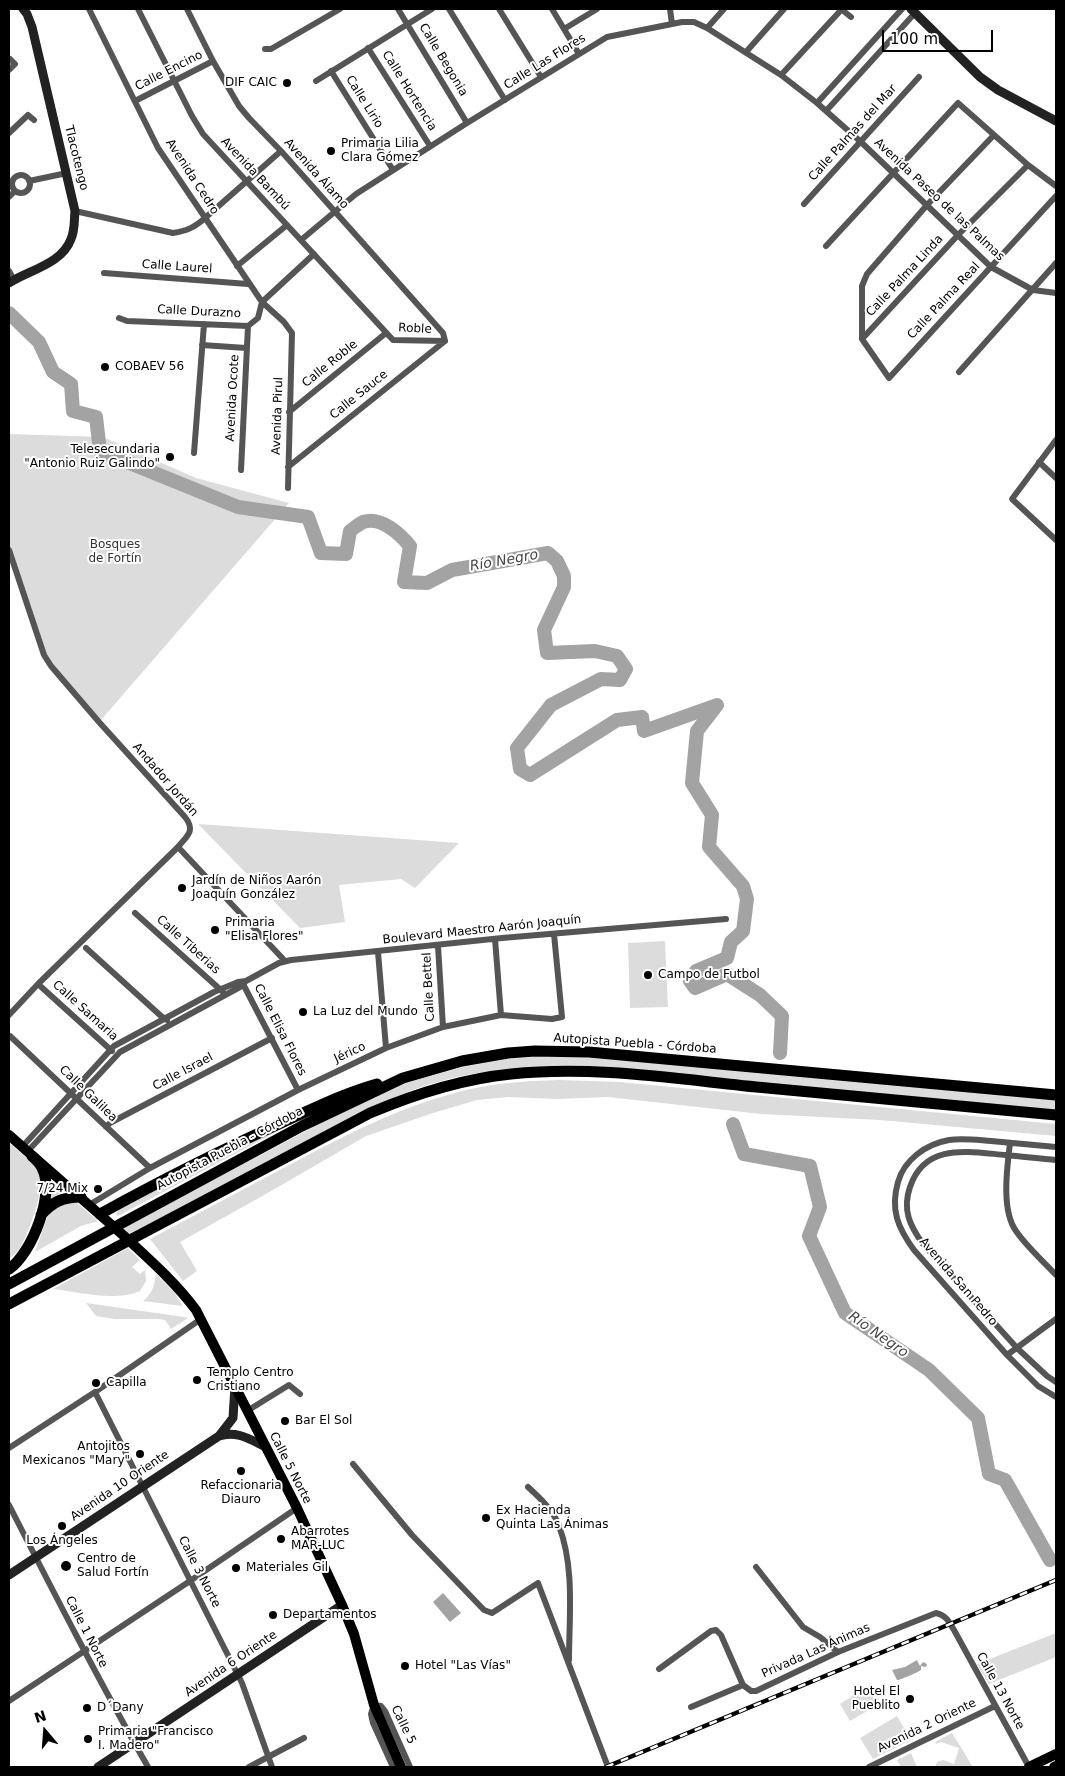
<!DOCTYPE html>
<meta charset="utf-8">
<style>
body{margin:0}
#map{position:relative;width:1065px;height:1776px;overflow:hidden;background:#fff;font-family:"DejaVu Sans",sans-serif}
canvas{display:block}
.frame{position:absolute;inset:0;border:10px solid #000;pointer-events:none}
.north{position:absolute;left:20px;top:1706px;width:50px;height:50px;-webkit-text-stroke:4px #fff;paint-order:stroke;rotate:342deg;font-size:14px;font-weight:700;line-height:20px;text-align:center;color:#000}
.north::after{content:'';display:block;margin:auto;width:18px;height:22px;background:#000;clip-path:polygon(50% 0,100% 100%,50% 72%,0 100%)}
.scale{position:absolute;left:882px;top:30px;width:111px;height:22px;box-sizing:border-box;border:2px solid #000;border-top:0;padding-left:6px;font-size:15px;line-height:18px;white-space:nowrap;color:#000;-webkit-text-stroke:4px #fff;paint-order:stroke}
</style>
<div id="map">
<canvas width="1065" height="1776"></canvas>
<div class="frame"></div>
<div class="north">N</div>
<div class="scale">100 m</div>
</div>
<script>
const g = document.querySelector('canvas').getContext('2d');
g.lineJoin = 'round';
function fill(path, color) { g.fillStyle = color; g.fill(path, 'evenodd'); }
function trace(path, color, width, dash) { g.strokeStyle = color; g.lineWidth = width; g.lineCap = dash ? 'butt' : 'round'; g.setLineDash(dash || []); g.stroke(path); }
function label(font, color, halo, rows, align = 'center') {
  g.font = font + ' "DejaVu Sans",sans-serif'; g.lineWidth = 4; g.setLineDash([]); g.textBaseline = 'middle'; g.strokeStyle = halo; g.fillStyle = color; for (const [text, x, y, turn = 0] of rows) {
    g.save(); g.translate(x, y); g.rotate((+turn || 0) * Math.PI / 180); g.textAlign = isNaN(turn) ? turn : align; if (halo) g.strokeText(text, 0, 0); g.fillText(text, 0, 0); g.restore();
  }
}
fill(new Path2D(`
 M9,434L103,437L196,478L289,503L101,720L44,655L9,550Z
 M198,824L459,843L415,888L401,879L339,885L345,922L300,928Z
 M665,941L668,1007L630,1008L628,943Z
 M546,1056H583L1056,1100V1111L581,1066C533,1065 484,1069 438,1082C390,1095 347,1121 304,1144C245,1174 187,1205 129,1236L121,1229L340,1113L406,1083L463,1067L507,1059Z
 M560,1080L619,1082L1056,1124V1136L880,1120L761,1114L608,1097L557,1099L508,1097L477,1100L433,1113L366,1136L273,1190L180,1242L197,1271L183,1281L150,1239C197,1214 244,1189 291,1164C344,1136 397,1108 455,1093C489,1083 524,1081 560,1080Z
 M293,1123L118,1216L116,1214L120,1208L214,1158Z
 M9,1143C19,1152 33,1161 39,1174C46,1188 28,1234 20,1248C17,1253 13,1256 9,1259Z
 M52,1182L65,1194L48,1201Z
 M75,1201L98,1221L81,1226L35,1252L49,1212L56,1206Z
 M128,1248L140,1260L132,1267L140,1274L145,1270L146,1281L140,1291C115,1302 79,1292 53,1289Z
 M156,1274L174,1292L183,1306L143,1301C153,1293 154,1286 156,1274Z
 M86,1303L184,1317L188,1318L171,1329L165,1320L159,1319H115L96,1316Z
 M1056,1633V1657L989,1684L977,1664Z
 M870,1685L881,1703L850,1721L840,1704Z
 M897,1716L911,1740L873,1759L860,1738Z
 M952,1733L973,1767H935L937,1762L943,1760L954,1764L959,1748L941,1742L936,1744L935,1742Z
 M911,1753L917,1767H901L897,1760Z`), '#dcdcdc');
fill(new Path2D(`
 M443,1593L461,1613L450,1622L433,1602Z
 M917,1660L920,1666L923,1662L927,1664L926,1667L921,1666V1670C918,1672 901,1680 897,1680L892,1670L905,1667Z`), '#a3a3a3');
trace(new Path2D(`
 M9,313L39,342L53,372L71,384L73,411L96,417L100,451L238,507L308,517L321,553L346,554L350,531C354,528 359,524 363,522C381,516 400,534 410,546L404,582L427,583L452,570L548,553L557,561L564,576V587L544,630L547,653L595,651L617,656L626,669L620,680L601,679L551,705L517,748L520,769L530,775L617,720L642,717L644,731L717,705L697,731L692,783L712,815L709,847L743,886L747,899L743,931L731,942L727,958L696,971L690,981L695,988L727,974L760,995L782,1016L780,1053
 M733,1124L744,1154L810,1166L820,1207L809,1236L845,1313L929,1370L978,1418L989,1474L1005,1480L1050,1560`), '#a3a3a3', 14);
trace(new Path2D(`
 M89,9L158,148L262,302L284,322L292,333L288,488
 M138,9L192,116L203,134L393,340L445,341
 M187,9L213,61L239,106L249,118L281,151L443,333L445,341
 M398,9L467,123
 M449,9L505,100
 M499,9L541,77
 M552,9L579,54
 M670,9L672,24
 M841,9L851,17
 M707,28L724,9
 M564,29L597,9
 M368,48L430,146
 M265,49H271L340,9
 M746,52L784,9
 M9,70L15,64L10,59
 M331,71L393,170
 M781,75L842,9
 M316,81L432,9
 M135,101L213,61
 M817,103L902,9
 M826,111L915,13
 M9,133L28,115L34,120
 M994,135L927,205L867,274L862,286V339L889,378L1056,196
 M12 184a9 9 0 1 1 18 0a9 9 0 1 1-18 0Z
 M29,181L67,173
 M9,197L15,191
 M804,204L919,77
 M75,211L173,233C187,231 195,227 205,218L281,151
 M301,240L356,194L467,123L607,37L682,22H694L707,28L781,75L817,103L861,142L991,267L1033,290L1056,293
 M826,246L958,103L1028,165L1056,186
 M237,266L287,225
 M9,271L14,280
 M104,273L248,284
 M119,318L127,321L248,326L258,318L262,302L314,254
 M862,339L958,235L1028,165
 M202,345L246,348
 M959,372L1056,263
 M289,412L386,333
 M1056,440L1012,499L1056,540
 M194,453L204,324
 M1039,462L1056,478
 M288,467L445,341
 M241,470L248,326
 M9,550L44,655L51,666L99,722L185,817C196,831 187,836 178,847L38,984L9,1015
 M178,847L285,961
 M135,913L223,992
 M495,939L501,1015
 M438,946L443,1027
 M86,948L161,1016L167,1020
 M378,952L386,1048
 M242,982L298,1090
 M38,984L112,1051
 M10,1036L150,1168
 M106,1127L110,1123L272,1038
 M1010,1143C1007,1168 1001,1210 1016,1231C1027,1247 1043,1261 1056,1275
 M22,1147L114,1046L214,992L238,982L246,981
 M1056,1147C1034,1145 1013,1143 991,1141C977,1140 963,1138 949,1140C926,1144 904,1160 898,1182C890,1210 898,1228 914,1250L1007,1355L1038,1386L1056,1397
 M27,1152L120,1052L240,987L246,981L279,963L291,960L502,938L726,919
 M1056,1160C1040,1158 1023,1157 1006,1155C969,1152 925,1142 910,1187C902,1210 910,1226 923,1244L1017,1348L1047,1376L1056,1382
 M89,1205L150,1168L298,1090L386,1048L443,1027L501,1015L552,1019L562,1017L554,934
 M1007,1355L1056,1319
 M95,1392L242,1683L272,1767
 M247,1411L289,1385L300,1394
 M9,1448L95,1392L201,1319
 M353,1464L412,1535L484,1610L492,1613L538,1583L608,1767
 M528,1487C540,1498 554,1511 559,1526C575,1568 569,1617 569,1660
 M9,1505C54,1593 99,1681 148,1767
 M756,1567L803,1627L820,1637L838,1652
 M659,1669L711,1631L716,1630L721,1635L743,1685L751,1691H756L838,1652L936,1613C946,1615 949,1622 954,1630L1029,1767
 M9,1701L190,1581L297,1508
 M691,1707L743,1685
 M249,1767L304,1738
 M393,1767L373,1723L371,1714L374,1705L381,1706L385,1711L410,1767
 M869,1767L995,1706`), '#555', 6);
trace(new Path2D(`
 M911,9L980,77L998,90L1056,121
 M9,283C29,270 62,264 71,239C75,230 74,221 75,211L32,27L27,14L23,9
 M219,1436C237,1430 251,1440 266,1447
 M9,1575L219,1436L233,1418L235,1386
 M98,1767L342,1605`), '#222', 9);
trace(new Path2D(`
 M9,1135C47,1169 86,1202 124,1236C150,1260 175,1282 196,1310L297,1508L342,1605L354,1634L374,1705L401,1767
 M1029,1767L1056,1754
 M1054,1767L1056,1766`), '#000', 10);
trace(new Path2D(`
 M100,1214C160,1181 219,1151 281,1123C313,1109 344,1093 377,1084
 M41,1215C52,1202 63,1197 81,1197
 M9,1269C31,1255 56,1193 42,1168C40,1163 35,1159 32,1156
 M9,1284L302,1126L403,1078L462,1061L508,1053L535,1051L589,1052L1056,1095
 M9,1304L370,1113C415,1094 461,1079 511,1074C596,1065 682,1080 767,1088C863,1097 960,1106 1056,1115`), '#000', 11);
const rail = new Path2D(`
 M606,1767L1056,1580`);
trace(rail, '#000', 4.5);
trace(rail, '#fff', 2.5, [8]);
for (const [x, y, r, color] of [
 [287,83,5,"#000"],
 [331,151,5,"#000"],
 [105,367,5,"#000"],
 [170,457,5,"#000"],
 [182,888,5,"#000"],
 [215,930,5,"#000"],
 [648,975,5,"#000"],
 [303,1012,5,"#000"],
 [98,1189,5,"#000"],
 [197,1380,5,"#000"],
 [96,1383,5,"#000"],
 [285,1421,5,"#000"],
 [140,1454,5,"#000"],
 [241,1471,5,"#000"],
 [486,1518,5,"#000"],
 [62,1526,5,"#000"],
 [281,1539,5,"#000"],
 [66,1566,6,"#000"],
 [236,1568,5,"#000"],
 [273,1615,5,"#000"],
 [405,1666,5,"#000"],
 [910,1699,5,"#000"],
 [87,1708,5,"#000"],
 [88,1739,5,"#000"]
]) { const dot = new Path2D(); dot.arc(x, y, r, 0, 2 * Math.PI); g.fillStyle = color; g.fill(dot); trace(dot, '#fff', 2); }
label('12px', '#000', '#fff', [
 ["Calle Begonia",443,60,59],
 ["Calle Las Flores",545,62,-32],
 ["Calle Encino",169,71,-27],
 ["Calle Hortencia",409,91,58],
 ["Calle Lirio",364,102,58],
 ["Calle Palmas del Mar",853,133,-48],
 ["Tlacotengo",76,158,76],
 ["Avenida Bambú",255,174,47],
 ["Avenida Álamo",316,174,48],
 ["Avenida Cedro",192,177,57],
 ["Avenida Paseo de las Palmas",939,200,43],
 ["Calle Laurel",177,267,4],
 ["Calle Palma Linda",905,276,-47],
 ["Calle Palma Real",944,301,-47],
 ["Calle Durazno",199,312,3],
 ["Roble",415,329,3],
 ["Calle Roble",330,364,-39],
 ["Calle Sauce",359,395,-39],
 ["Avenida Ocote",233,398,-87],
 ["Avenida Pirul",278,416,-88],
 ["Andador Jordán",165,780,49],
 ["Boulevard Maestro Aarón Joaquín",482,930,-6],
 ["Calle Tiberias",188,945,42],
 ["Calle Bettel",429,987,-93],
 ["Calle Samaria",85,1011,42],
 ["Calle Elisa Flores",280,1030,63],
 ["Autopista Puebla - Córdoba",635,1044,4],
 ["Jérico",350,1053,-25],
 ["Calle Israel",183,1072,-28],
 ["Calle Galilea",88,1094,44],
 ["Autopista Puebla - Córdoba",230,1149,-28],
 ["Avenida San Pedro",958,1282,49],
 ["Calle 5 Norte",290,1468,63],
 ["Avenida 10 Oriente",120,1486,-34],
 ["Calle 3 Norte",199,1572,63],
 ["Calle 1 Norte",86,1632,63],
 ["Privada Las Ánimas",816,1651,-24],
 ["Avenida 6 Oriente",231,1664,-34],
 ["Calle 13 Norte",1000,1691,61],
 ["Calle 5",403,1725,64],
 ["Avenida 2 Oriente",927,1726,-26]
]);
label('12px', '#000', '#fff', [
 ["DIF CAIC",277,83,"right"],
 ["Primaria Lilia",341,144],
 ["Clara Gómez",341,158],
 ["COBAEV 56",115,367],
 ["Telesecundaria",160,450,"right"],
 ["\"Antonio Ruiz Galindo\"",160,464,"right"],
 ["Jardín de Niños Aarón",192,881],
 ["Joaquín González",192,895],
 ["Primaria",225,923],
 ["\"Elisa Flores\"",225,937],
 ["Campo de Futbol",658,975],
 ["La Luz del Mundo",313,1012],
 ["7/24 Mix",88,1189,"right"],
 ["Templo Centro",207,1373],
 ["Cristiano",207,1387],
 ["Capilla",106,1383],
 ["Bar El Sol",295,1421],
 ["Antojitos",130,1447,"right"],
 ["Mexicanos \"Mary\"",130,1461,"right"],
 ["Refaccionaria",241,1486,"center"],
 ["Diauro",241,1500,"center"],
 ["Ex Hacienda",496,1511],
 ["Quinta Las Ánimas",496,1525],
 ["Abarrotes",291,1532],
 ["MAR-LUC",291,1546],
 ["Los Ángeles",62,1541,"center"],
 ["Centro de",77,1559],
 ["Salud Fortín",77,1573],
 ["Materiales Gil",246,1568],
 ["Departamentos",283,1615],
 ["Hotel \"Las Vías\"",415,1666],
 ["Hotel El",900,1692,"right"],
 ["Pueblito",900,1706,"right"],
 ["D´Dany",97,1708],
 ["Primaria \"Francisco",98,1732],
 ["I. Madero\"",98,1746]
], 'left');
label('12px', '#333', '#fff', [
 ["Bosques",115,545],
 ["de Fortín",115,559]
]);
label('italic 14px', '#444', '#fff', [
 ["Río Negro",504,561,-10],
 ["Río Negro",878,1335,35]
]);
</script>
